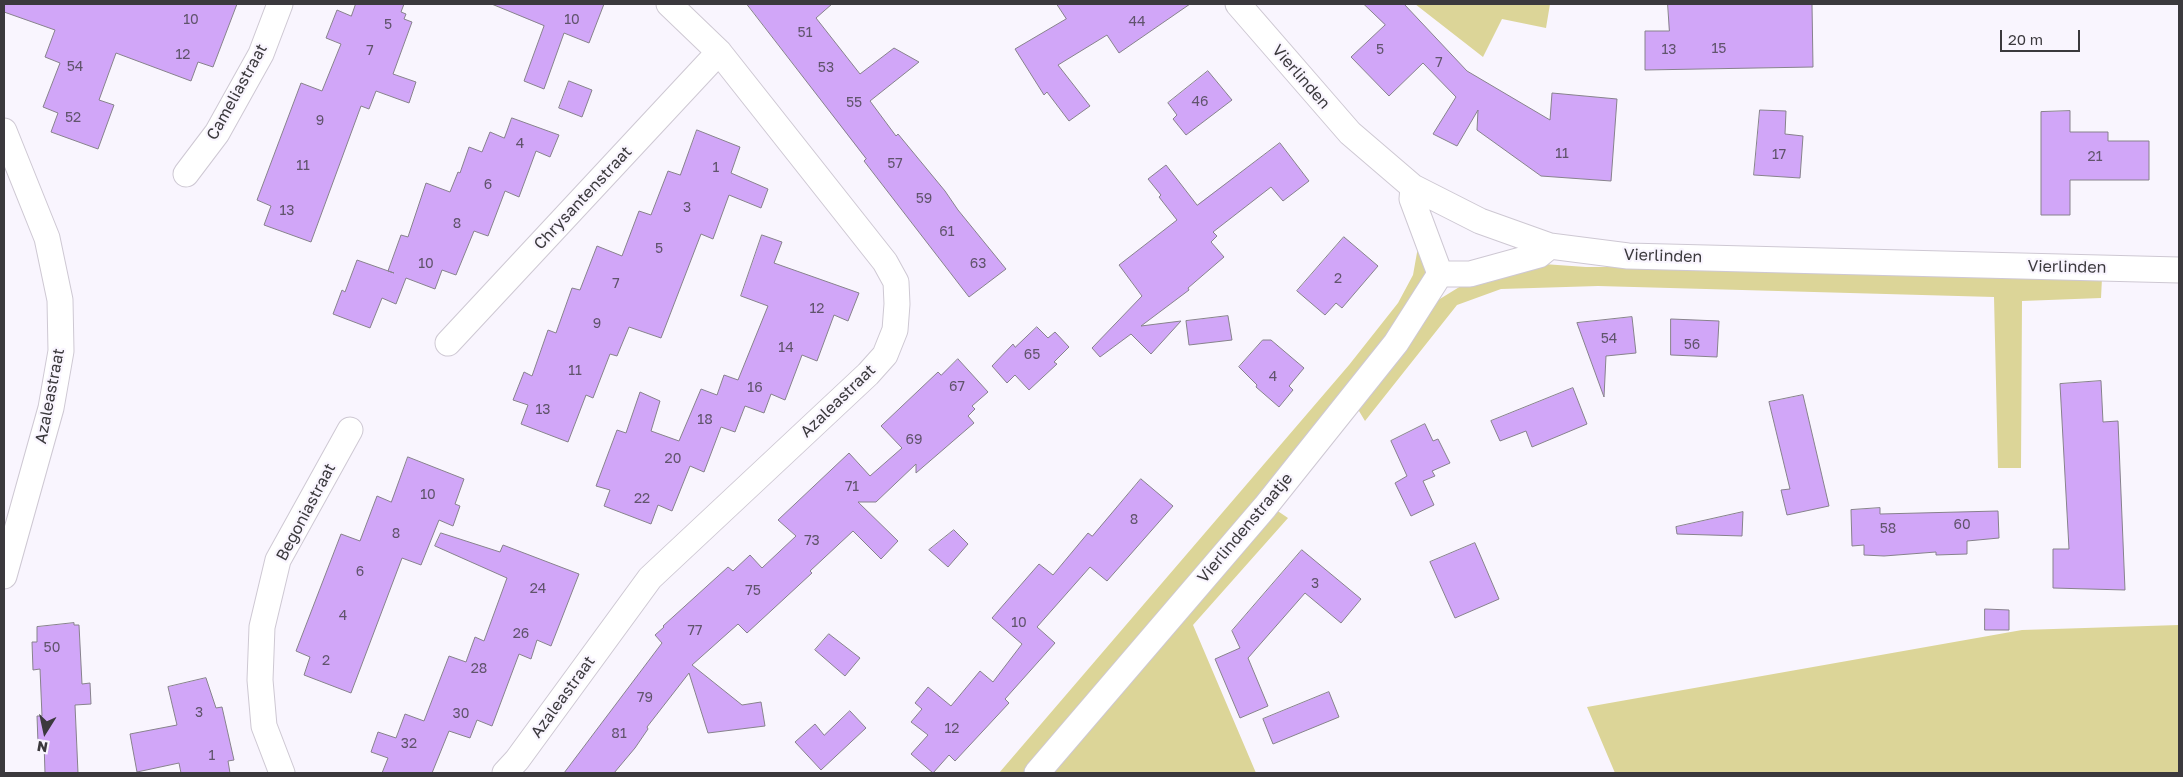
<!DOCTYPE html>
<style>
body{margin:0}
#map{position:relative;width:2183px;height:777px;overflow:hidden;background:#f9f5fe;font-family:"Golos Text",sans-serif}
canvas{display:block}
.frame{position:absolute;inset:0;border:5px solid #3b393d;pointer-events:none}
.north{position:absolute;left:20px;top:707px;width:50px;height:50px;-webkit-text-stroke:4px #f9f5fe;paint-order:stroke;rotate:190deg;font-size:14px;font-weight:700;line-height:20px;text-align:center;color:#3b393d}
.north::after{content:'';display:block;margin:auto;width:18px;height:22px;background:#3b393d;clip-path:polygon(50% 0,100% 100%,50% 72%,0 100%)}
.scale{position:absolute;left:2000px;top:30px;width:80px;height:22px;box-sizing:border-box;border:2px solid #3b393d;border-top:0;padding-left:6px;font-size:15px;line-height:18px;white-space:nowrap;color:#3b393d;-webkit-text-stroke:4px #f9f5fe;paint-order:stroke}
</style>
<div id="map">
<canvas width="2183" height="777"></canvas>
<div class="frame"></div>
<div class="north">N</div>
<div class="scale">20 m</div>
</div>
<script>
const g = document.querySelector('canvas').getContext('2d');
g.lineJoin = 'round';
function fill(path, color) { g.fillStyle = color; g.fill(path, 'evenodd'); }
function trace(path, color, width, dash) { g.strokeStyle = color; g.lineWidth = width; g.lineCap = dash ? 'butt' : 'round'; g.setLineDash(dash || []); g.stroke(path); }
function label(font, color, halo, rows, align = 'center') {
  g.font = font + ' "Golos Text",sans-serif'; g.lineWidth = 4.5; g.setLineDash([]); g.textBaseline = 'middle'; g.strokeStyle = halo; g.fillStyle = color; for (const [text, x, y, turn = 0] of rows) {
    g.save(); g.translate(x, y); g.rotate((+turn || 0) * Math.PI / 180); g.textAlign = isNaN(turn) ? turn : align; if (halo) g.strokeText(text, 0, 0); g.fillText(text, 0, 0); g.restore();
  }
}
fill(new Path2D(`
 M1415,4H1550L1546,28L1502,19L1483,57Z
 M1418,247L1427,275L1404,317L1260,499L1288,518L1193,625L1256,773H999L1349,365L1398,303L1413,275Z
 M1529,263L1586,267H1694L2102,278L2101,298L2022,301L2021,468H1998L1994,297L1598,286L1501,289L1457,305L1365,421L1356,406L1430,305L1474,278Z
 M2179,625V773H1615L1587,707L2022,630Z`), '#dcd598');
const building = new Path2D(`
 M4,4H237L213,67L198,62L191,81L116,53L99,100L114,105L98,149L51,132L58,113L43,107L60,63L45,57L55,30L4,12Z
 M356,4H404L401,12L406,14L404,19L412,22L393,74L416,82L409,103L376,91L369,109L361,106L311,242L264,225L271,206L257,200L301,83L322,91L341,44L326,38L337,10L351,16Z
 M492,4H604L589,43L564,33L544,89L524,81L544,26Z
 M747,4H832L816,18L860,74L894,48L919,62L870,101L896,136L898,134L945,191L958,210L1006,269L969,297L864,161L866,159Z
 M1057,4H1190L1119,53L1107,35L1058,65L1090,106L1069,121L1047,92L1044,95L1015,49L1066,19Z
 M1364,4H1404L1467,71L1550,120L1552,93L1617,99L1611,181L1541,176L1477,130L1478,110L1457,146L1433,134L1456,97L1423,63L1389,96L1351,57L1385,25Z
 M1668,4H1812L1813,67L1645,70V31H1669Z
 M1208,71L1232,100L1186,135L1173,119L1177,115L1168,103Z
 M569,81L592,90L582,117L559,108Z
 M1760,110L1786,111L1785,134L1803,136L1800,178L1754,175Z
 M2070,111V132H2108V141H2149V180H2070V215H2041V112Z
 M512,118L559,135L550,157L536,151L519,197L505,191L488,236L474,231L456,275L442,270L435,289L406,278L396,304L382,298L370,328L333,314L342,290L345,292L357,260L394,273L388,271L401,235L408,237L426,183L450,192L458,172L460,173L469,147L482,152L490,132L504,138Z
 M697,130L740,147L731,173L768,189L761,208L729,195L713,239L701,234L661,338L629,327L617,356L610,354L593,398L586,395L568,442L521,424L528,405L513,400L524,372L532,376L548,330L556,333L572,288L580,290L597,246L622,256L639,211L651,215L668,171L680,175Z
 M1280,143L1309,181L1283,201L1271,187L1213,232L1217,236L1211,242L1224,257L1188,288L1189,290L1141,326L1181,321L1151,354L1131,334L1100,357L1092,348L1142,296L1119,265L1177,220L1159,197L1161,195L1148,179L1166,165L1197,205Z
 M762,235L782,242L774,263L859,293L848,321L834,315L817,361L802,355L785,400L771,394L764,413L745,406L735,432L721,427L704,472L690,466L672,511L658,505L651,524L604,506L610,490L596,486L617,430L626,433L640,392L660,401L651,431L679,441L701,389L717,395L724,375L738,380L768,306L741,296Z
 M1344,237L1378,266L1342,308L1336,303L1325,315L1297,291Z
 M1228,316L1232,340L1189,345L1186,321Z
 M1632,317L1636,353L1606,356L1604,397L1577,323Z
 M1671,319L1719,321L1717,357L1671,355Z
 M1037,327L1048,338L1055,332L1069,347L1054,362L1057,364L1029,390L1015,375L1007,383L992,366L1013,344L1015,347Z
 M1263,340H1271L1304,368L1289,386L1293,390L1279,407L1256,387L1257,385L1239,367Z
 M958,359L988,392L972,406L975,409L968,416L974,423L916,473V464L876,502H858L898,541L881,559L853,531L810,571L812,573L747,633L738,624L692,665L742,705L761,702L765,726L708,733L689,673L647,727L648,729L635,748L614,773H564L662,643L655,635L664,627L663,626L728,567L733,571L750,555L762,568L796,536L778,520L849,453L870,476L902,448L881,426L938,372L941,375Z
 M2101,381L2103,422L2118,421L2125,590L2053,588V549H2069L2060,384Z
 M1573,388L1587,424L1532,447L1526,431L1500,441L1491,421Z
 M1803,395L1829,506L1787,515L1781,490L1790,489L1769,402Z
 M1425,424L1433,441L1438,439L1450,463L1432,471L1435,476L1423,481L1434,505L1411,516L1395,483L1407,476L1391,441Z
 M408,457L464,479L455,504L460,506L453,526L439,520L421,565L402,558L351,693L304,675L310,657L296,651L341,534L360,541L377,496L391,502Z
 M1141,479L1173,506L1107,581L1090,567L1037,627L1055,643L1005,699L1009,703L955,761L949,755L933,773L911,754L928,735L911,722L922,709L915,703L928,687L951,706L980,671L993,682L1022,644L992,618L1039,564L1053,575L1088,533L1092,536Z
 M1880,508V514L1998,511L1999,538L1967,541V554L1936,555V552L1884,556L1864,555V545L1852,546L1851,510Z
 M1743,512L1742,536L1677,534L1676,527Z
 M954,530L968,544L948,567L929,550Z
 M441,533L500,552L503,545L579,574L551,646L537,640L531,659L519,654L492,726L477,720L470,738L449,731L432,773H382L388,758L371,752L378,732L396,738L405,714L424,721L449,656L466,662L475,637L484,641L507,578L435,546Z
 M1475,543L1499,599L1455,618L1430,562Z
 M1302,550L1361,599L1341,623L1305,593L1248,658L1268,706L1240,718L1215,659L1240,648L1232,631Z
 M1985,609L2009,610V630H1985Z
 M74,623V625H79L82,684L90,683L91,704L75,705L78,773H45L44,743H38L37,716H42L40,669L33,670L32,642H37V627Z
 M829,634L860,658L845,676L815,650Z
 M206,678L216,708L222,707L234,760L228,761L230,773H181L179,763L137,772L130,734L177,725L168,687Z
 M1329,692L1339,717L1273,744L1263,719Z
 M850,711L866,728L821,770L795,742L815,724L824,735Z`);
fill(building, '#d1a6f8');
trace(building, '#87828c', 1);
const street = new Path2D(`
 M1238,4L1350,133L1413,187L1480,221L1550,246L1628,256L2179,270
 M4,131L47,238L60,300L61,351L51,408L4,576
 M186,174L217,133L261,54L280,4
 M1413,187L1412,199L1440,274
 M1440,274H1470L1539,255L1550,246
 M448,343L719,52
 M282,773L264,726L260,680L262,627L278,560L350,430
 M505,773L517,760L650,578L868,374L885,355L895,330L897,304L896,282L885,262L719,52L669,4
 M1037,773L1265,507L1396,343L1440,274`);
trace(street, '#cec8d3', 27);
trace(street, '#fff', 25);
label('14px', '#60546c', null, [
 ["10",191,20],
 ["10",572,20],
 ["44",1137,22],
 ["5",388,25],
 ["51",805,33],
 ["15",1719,49],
 ["5",1380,50],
 ["13",1669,50],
 ["7",370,51],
 ["12",183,55],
 ["7",1439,63],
 ["54",75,67],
 ["53",826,68],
 ["46",1200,102],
 ["55",854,103],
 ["52",73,118],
 ["9",320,121],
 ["4",520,144],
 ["11",1562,154],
 ["17",1779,155],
 ["21",2095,157],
 ["57",895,164],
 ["11",303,166],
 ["1",716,168],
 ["6",488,185],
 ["59",924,199],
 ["3",687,208],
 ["13",287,211],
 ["8",457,224],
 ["61",947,232],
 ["5",659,249],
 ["10",426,264],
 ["63",978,264],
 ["2",1338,279],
 ["7",616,284],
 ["12",817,309],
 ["9",597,324],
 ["54",1609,339],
 ["56",1692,345],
 ["14",786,348],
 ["65",1032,355],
 ["11",575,371],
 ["4",1273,377],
 ["67",957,387],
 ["16",755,388],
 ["13",543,410],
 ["18",705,420],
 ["69",914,440],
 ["20",673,459],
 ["71",852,487],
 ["10",428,495],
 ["22",642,499],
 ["8",1134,520],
 ["60",1962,525],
 ["58",1888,529],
 ["8",396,534],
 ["73",812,541],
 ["6",360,572],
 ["3",1315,584],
 ["24",538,589],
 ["75",753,591],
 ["4",343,616],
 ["10",1019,623],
 ["77",695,631],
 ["26",521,634],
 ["50",52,648],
 ["2",326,661],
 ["28",479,669],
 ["79",645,698],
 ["3",199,713],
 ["30",461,714],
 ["12",952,729],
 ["81",619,734],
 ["32",409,744],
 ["1",212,756]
]);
label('16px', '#3b393d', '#f9f5fe', [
 ["Vierlinden",1301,77,49],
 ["Cameliastraat",237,92,-61],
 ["Chrysantenstraat",583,198,-47],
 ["Vierlinden",1663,256,2],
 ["Vierlinden",2067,267,1],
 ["Azaleastraat",50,396,-79],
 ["Azaleastraat",838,401,-44],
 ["Begoniastraat",306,512,-62],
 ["Vierlindenstraatje",1245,528,-50],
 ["Azaleastraat",563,697,-54]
]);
</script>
